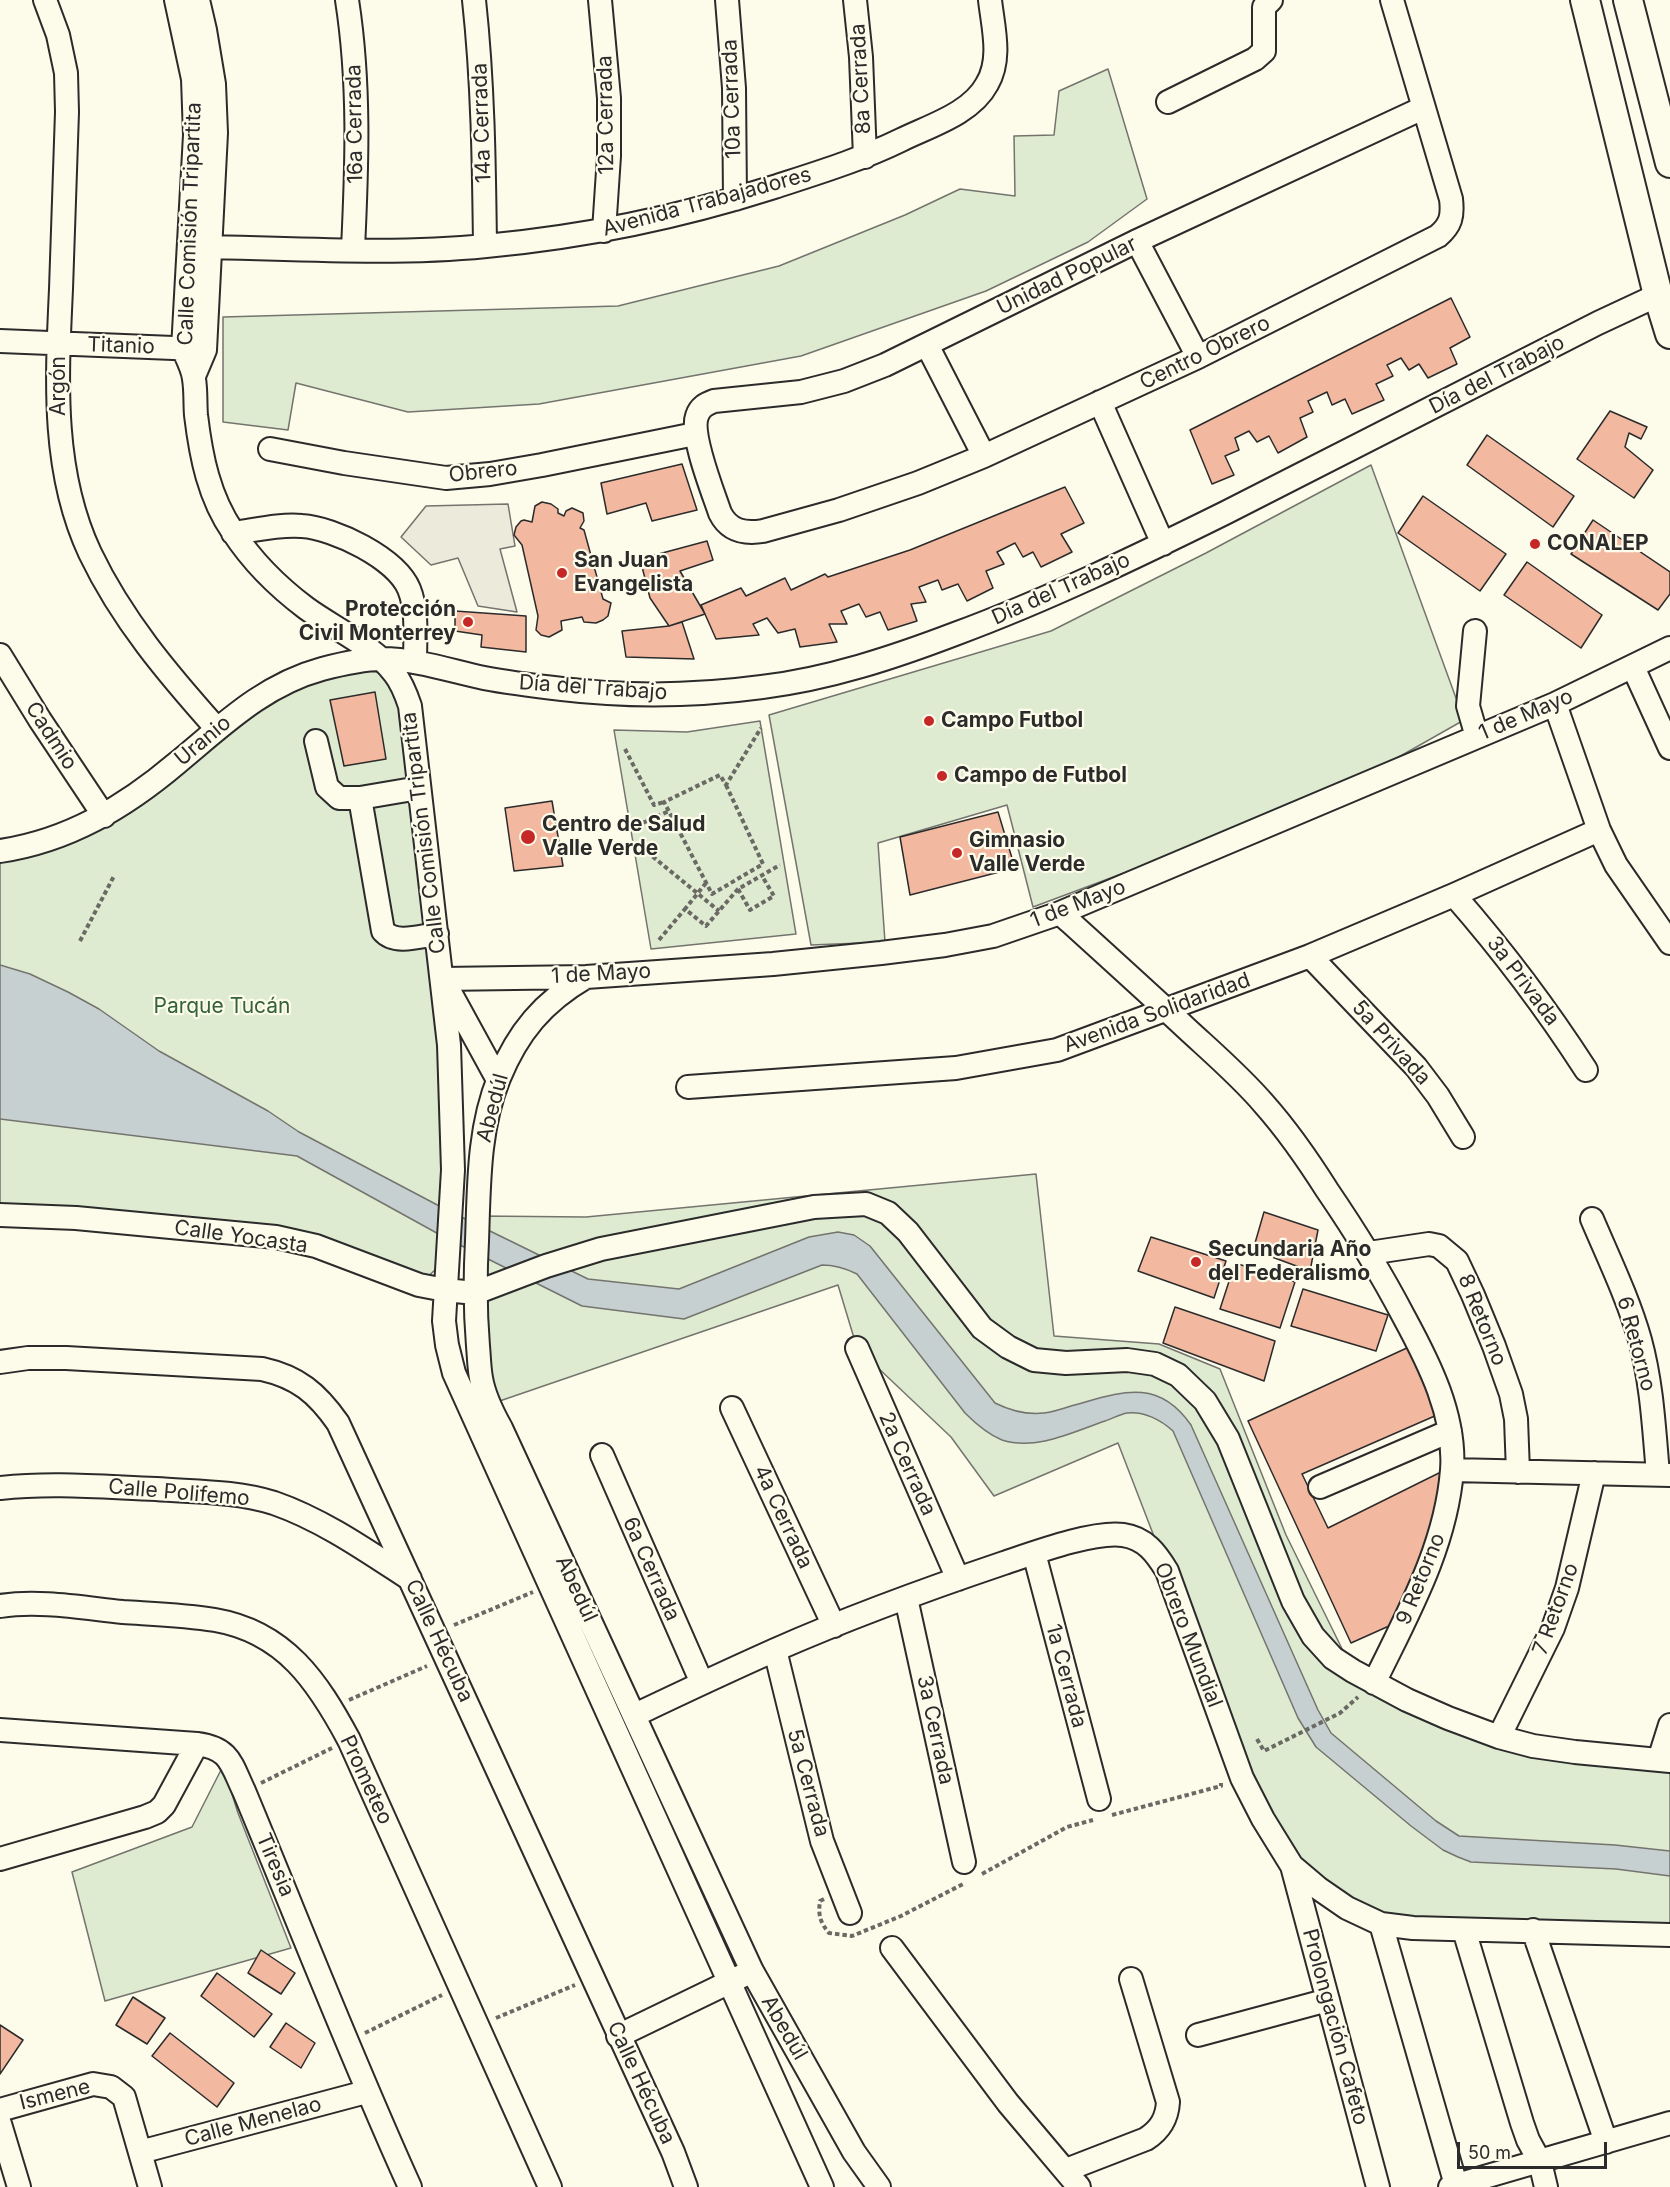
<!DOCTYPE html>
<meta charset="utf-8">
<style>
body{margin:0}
#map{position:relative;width:1670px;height:2187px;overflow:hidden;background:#fdfbea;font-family:Inter,sans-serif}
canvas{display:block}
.scale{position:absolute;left:1457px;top:2142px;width:150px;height:27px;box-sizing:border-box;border:3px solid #2b2b2b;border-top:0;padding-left:8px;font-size:18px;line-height:21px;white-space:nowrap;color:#2b2b2b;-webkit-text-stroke:4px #fdfbea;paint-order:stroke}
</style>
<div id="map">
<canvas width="1670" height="2187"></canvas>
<div class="scale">50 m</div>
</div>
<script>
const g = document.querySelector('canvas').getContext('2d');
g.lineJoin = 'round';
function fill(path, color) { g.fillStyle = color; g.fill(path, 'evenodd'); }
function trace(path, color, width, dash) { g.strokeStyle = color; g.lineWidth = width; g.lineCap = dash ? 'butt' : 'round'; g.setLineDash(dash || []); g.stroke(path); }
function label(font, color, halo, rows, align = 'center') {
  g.font = font + ' Inter,sans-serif'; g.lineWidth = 4.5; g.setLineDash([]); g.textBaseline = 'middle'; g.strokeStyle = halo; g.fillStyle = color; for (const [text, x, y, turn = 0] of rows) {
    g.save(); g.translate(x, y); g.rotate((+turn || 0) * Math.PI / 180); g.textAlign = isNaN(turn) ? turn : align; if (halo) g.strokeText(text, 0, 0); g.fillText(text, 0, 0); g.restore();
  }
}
const green = new Path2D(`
 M1108,69L1147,199L1088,242L986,291L801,356L539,404L408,412L296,383L288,430L223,422V317L618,306L779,266L905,215L960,189L1015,196L1014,136L1054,135L1059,91Z
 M1371,465L1464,720L1330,796L1033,907L1007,805L878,843L885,942L811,945L769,715L1051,631L1206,553Z
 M362,661L389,681L410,706L449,1045L437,1268L419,1285L316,1246L0,1215V851L68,833L268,692Z
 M760,721L796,934L651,949L614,730L687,732Z
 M1036,1174L1054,1336L1159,1344L1220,1369L1286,1535L1353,1671L1448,1718L1670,1761V1935L1464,1930L1347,1908L1263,1819L1118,1443L994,1496L951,1437L857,1348L838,1285L488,1405L478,1216L586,1217Z
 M223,1766L238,1813L291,1948L105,2001L72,1872L192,1827Z`);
fill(green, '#deebd1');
trace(green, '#74746e', 1.5);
const parking = new Path2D(`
 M508,504L515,546L500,549L517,612L478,606L458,558L431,565L401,537L426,506Z`);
fill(parking, '#eceadb');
trace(parking, '#74746e', 1.5);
const water = new Path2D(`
 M0,965L30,974L68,992L99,1009L159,1051L268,1111L299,1132L445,1209L588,1279L679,1289L809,1237L838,1232L854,1235L870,1246L995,1403C1011,1411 1026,1415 1044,1413C1053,1412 1062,1409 1071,1406C1119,1393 1157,1376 1191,1425L1318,1710L1331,1733L1436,1821L1459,1836L1615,1845L1670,1851V1876L1616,1869L1471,1862L1458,1857L1443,1850L1411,1826L1316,1747L1298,1718L1173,1431C1161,1420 1144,1411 1127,1413C1120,1414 1112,1419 1105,1421C1073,1432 1036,1451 1002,1440C987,1434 976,1424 965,1413L857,1274C845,1268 835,1265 822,1265L684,1319L582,1306L444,1237L297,1156L0,1119Z`);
fill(water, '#c7d0d0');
trace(water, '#74746e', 1.5);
const building = new Path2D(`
 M1451,298L1470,337L1450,348L1457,364L1428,378L1419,364L1409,370L1401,358L1387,365L1393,376L1376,384L1384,400L1352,414L1345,399L1332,405L1327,392L1308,401L1313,412L1300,418L1307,437L1278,453L1269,436L1257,442L1249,431L1235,438L1239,450L1225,456L1234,475L1212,484L1190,430Z
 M1610,411L1647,427L1641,439L1629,433L1625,447L1653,470L1634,498L1577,459Z
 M1487,435L1574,496L1553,527L1467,465Z
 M682,464L697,510L652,521L646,503L607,514L601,483Z
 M1065,487L1084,523L1061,534L1072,552L1041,567L1033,552L1023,557L1015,543L997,552L1004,564L986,571L993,588L967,601L958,584L942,590L938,580L919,587L926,602L911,604L917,621L888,630L880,612L866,617L859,604L841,611L847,624H829L837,642L800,647L795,629L778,633L767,618L753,624L759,635L716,639L701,605L741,588L746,596L785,578L791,590L825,574L828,577L910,550Z
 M1423,496L1506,554L1480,591L1398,533Z
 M542,502L551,504L558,509V513L564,516L566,511L572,508L583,513L584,521L580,528L584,530L603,599L611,603L608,616L603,620L596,623L584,622L582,617L561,621L562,630L549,637L541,635L536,630L538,616L522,545L514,535L516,527L521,521L524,520L532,522L535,506Z
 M1593,520L1670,572V594L1658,610L1571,554Z
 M707,541L713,560L680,571L705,614L669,626L650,598L640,559Z
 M1527,562L1602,615L1581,648L1504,595Z
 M455,611L526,616V652L481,647L482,635L455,631Z
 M682,622L694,659L626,657L622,631L669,626Z
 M375,692L386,759L344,766L330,700Z
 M552,801L563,866L514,871L505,808Z
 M998,812L1015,868L910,895L900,837Z
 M1264,1212L1318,1230L1310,1271L1253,1250Z
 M1151,1237L1226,1261L1214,1298L1138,1271Z
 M1235,1263L1295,1282L1280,1328L1220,1309Z
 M1303,1289L1388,1315L1376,1351L1291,1326Z
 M1175,1307L1275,1341L1264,1381L1163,1343Z
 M1409,1347L1437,1415L1302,1474L1328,1528L1443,1471L1432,1532L1412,1586L1389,1626L1351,1643L1248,1421Z
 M261,1950L295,1973L281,1994L248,1973Z
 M217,1973L272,2014L254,2037L201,1996Z
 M133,1997L165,2018L147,2044L116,2025Z
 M286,2023L315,2043L301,2068L270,2047Z
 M0,2025L23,2040L0,2074Z
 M170,2033L234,2083L217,2107L152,2056Z`);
fill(building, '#f2b8a0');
trace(building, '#2b2b2b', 1.5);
const minor = new Path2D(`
 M45,0L58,35L66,73L67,112C65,171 63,230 61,289C57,377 51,470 90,553C122,620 168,674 217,729
 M176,0L193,79L195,135L183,349C187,358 193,369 194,379C196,391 195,403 196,415C201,457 209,497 233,532C252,561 278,587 306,608C333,628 374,646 394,673C402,683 406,694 410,706L449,1045L453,1170L444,1321L447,1345L454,1373L822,2187
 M347,0C360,83 357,165 353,249
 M474,0C483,82 484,164 485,246
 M600,0L609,98V156L604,231
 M727,0L734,88L735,199
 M855,0L861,57L865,157
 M1392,0L1451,199C1453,216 1451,225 1438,236L1198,357L984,456L918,483L839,510L763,531C744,534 729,531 720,513C713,492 690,435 697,416C700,407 706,404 714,401L801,392L844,381L885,365L1137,241L1423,108
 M1168,102L1255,59L1264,51V7L1271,0
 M1137,241L1198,357
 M210,247C301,249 396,255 486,246C584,237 680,217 774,187C817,173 860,160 901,140C929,126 971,114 987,84C1002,59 993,27 990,0
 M0,341L198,349
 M927,345L984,456
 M194,376L205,350L216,133L214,84L205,30L198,0
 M1100,402L1163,544
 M270,449L344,463L446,478L490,474L542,465L695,434
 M233,533C256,530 279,524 302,526C334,528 396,558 409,589C418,611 415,639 415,662
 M1475,631L1468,706L1477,737
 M0,655L40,720L104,816
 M1633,667L1670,748
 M1555,704L1599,830L1616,865L1670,943
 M316,741L327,787L339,798H360L419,788
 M360,798L383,931C395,945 421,936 437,934
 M0,851C68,841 125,807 177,763C222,726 263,685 322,669C341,664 362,659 382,659C416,659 451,671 484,678C510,683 536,686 562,689C629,697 695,696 762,687C828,679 892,658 955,634C1047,600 1136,557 1225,513C1349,450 1473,387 1598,323L1658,295
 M1454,895C1503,951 1546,1008 1586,1070
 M1060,913C1103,952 1145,990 1187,1029C1213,1053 1241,1077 1264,1104C1288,1131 1308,1160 1327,1190C1355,1231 1381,1273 1404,1317C1429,1363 1456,1416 1452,1470C1446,1547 1407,1615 1374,1683
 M1310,956L1416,1067L1438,1096L1463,1137
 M586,977C543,1002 518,1032 499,1078C478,1129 479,1187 477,1241C475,1276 475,1310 478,1346C479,1356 479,1367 481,1378C484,1396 492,1412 501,1428L752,1971L854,2152L879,2187
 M442,979L586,977L773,964L881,953L945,945L993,936L1060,913L1555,704L1670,648
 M446,985L498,1080
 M688,1087L956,1068L1057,1050L1310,956L1454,895L1599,830
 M0,1215L76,1218L276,1237L316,1246L419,1285L445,1290L475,1293L546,1266L601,1249L814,1207L866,1204L888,1213L908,1232L982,1328L1008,1347L1034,1360L1066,1363L1127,1360L1155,1364L1178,1375L1205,1401L1228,1439L1293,1601L1313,1636L1333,1658L1353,1671L1407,1700L1448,1718L1499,1737L1533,1746L1575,1752L1670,1761
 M1592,1219C1609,1259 1628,1298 1640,1340C1652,1384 1654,1429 1658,1474
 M1369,1253L1429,1244L1439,1246L1457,1261L1473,1295L1494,1346L1511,1394L1516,1419L1518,1472
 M857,1348L958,1579
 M0,1362L28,1358H66L262,1369C298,1377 317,1393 338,1423L673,2152L686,2187
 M732,1408L834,1626
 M602,1455L702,1683
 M1452,1470L1670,1475
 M1320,1487L1450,1431
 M0,1488C52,1482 104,1487 156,1489C195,1492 236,1491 274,1503C323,1520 367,1551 410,1579
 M1034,1553L1099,1799
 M906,1598L964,1862
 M0,1606C40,1600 83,1608 123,1612C153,1614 185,1615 215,1620C285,1632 318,1682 349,1740L550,2187
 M775,1650L822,1841L850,1913
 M635,1715C681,1693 728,1671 775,1650C850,1617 927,1589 1004,1563C1034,1553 1093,1531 1123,1535C1145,1538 1156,1553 1167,1571L1242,1778L1263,1819L1292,1866L1318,1888L1347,1908L1381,1924L1413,1928L1670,1935
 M0,1730L197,1744C230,1748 231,1764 244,1791C299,1923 351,2057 410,2187
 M1499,1737L1553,1628L1567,1588L1594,1473
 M1659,1760L1670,1725
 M0,1859L145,1817L157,1812L164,1805L197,1744
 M1292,1866L1378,2187
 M1381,1924L1456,2185
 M1464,1930L1522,2123L1528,2140L1540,2162L1546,2187
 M1533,1930L1606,2142
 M892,1948L1008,2103L1079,2187
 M1198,2035L1328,2000
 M618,2036L742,1976
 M0,2110L93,2084L111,2087L124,2097L150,2187
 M0,2124L19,2187
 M140,2152L366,2092
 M1066,2170L1146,2139C1160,2130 1167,2119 1168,2102L1131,1979
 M1450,2187L1670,2123`);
const major = new Path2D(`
 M1585,0L1658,295L1670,334
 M1628,0L1670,163`);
trace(minor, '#2b2b2b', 26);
trace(major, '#2b2b2b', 32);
trace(new Path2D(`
 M625,749L654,805L664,802
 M726,785L763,864L712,894L664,802L720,775L726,785L761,728
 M636,826L669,811
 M641,847L719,911
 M706,883L685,909L706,926L738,889L780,865
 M738,889L750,910L774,896L762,876
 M659,940L685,909
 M80,941L114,876
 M454,1625L533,1592
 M349,1700L427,1666
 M1257,1739L1264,1751L1340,1713L1358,1697
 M261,1783L332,1748
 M1112,1815L1221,1786V1783
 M982,1874L1067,1827L1093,1820
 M824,1899L820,1901C818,1915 820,1922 829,1933L852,1936L901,1916L965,1883
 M496,2018L575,1985
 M365,2033L442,1995`), '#6a6964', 4, [4.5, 3]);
trace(minor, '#fdfbea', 22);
trace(major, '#fdfbea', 28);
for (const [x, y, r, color] of [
 [1535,544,6,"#c62828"],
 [562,573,6,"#c62828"],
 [468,622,6,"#c62828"],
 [929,721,6,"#c62828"],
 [942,776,6,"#c62828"],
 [528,837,8,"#c62828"],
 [957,853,6,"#c62828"],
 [1196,1262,6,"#c62828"]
]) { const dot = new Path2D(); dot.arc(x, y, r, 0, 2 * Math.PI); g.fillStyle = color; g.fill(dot); trace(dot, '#fdfbea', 2); }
label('21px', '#2b2b2b', '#fdfbea', [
 ["8a Cerrada",861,79,-93],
 ["10a Cerrada",732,99,-92],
 ["12a Cerrada",606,115,-91],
 ["14a Cerrada",482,123,-92],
 ["16a Cerrada",355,124,-91],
 ["Avenida Trabajadores",707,202,-15],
 ["Calle Comisión Tripartita",190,224,-88],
 ["Unidad Popular",1067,276,-26],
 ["Titanio",121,346,2],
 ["Centro Obrero",1205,353,-26],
 ["Día del Trabajo",1497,375,-27],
 ["Argón",59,386,-90],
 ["Obrero",483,472,-6],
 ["Día del Trabajo",1061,589,-24],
 ["Día del Trabajo",593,688,4],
 ["1 de Mayo",1526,715,-23],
 ["Cadmio",51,736,57],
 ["Uranio",203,741,-40],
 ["Calle Comisión Tripartita",424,833,-97],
 ["1 de Mayo",1078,904,-21],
 ["1 de Mayo",601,974,-3],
 ["3a Privada",1523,981,53],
 ["Avenida Solidaridad",1157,1013,-20],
 ["5a Privada",1391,1043,48],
 ["Abedúl",493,1108,-75],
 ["Calle Yocasta",241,1237,8],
 ["8 Retorno",1482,1320,68],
 ["6 Retorno",1636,1344,75],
 ["2a Cerrada",907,1464,66],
 ["Calle Polifemo",179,1493,5],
 ["4a Cerrada",783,1517,65],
 ["6a Cerrada",651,1569,66],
 ["9 Retorno",1421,1579,-68],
 ["Abedúl",576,1589,65],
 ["7 Retorno",1556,1609,-70],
 ["Obrero Mundial",1188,1635,69],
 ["Calle Hécuba",439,1641,65],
 ["1a Cerrada",1066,1676,75],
 ["3a Cerrada",935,1730,78],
 ["Prometeo",366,1780,65],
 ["5a Cerrada",808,1783,75],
 ["Tiresia",275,1865,67],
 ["Prolongación Cafeto",1335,2027,75],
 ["Abedúl",784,2028,60],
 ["Calle Hécuba",641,2083,65],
 ["Ismene",55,2095,-14],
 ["Calle Menelao",253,2122,-15]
]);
label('bold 21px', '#2b2b2b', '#fdfbea', [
 ["CONALEP",1547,544],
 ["San Juan",574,561],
 ["Evangelista",574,585],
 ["Protección",456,610,"right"],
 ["Civil Monterrey",456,634,"right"],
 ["Campo Futbol",941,721],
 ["Campo de Futbol",954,776],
 ["Centro de Salud",542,825],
 ["Valle Verde",542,849],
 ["Gimnasio",969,841],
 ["Valle Verde",969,865],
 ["Secundaria Año",1208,1250],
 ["del Federalismo",1208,1274]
], 'left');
label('21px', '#34623c', '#fdfbea', [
 ["Parque Tucán",222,1007]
]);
</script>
